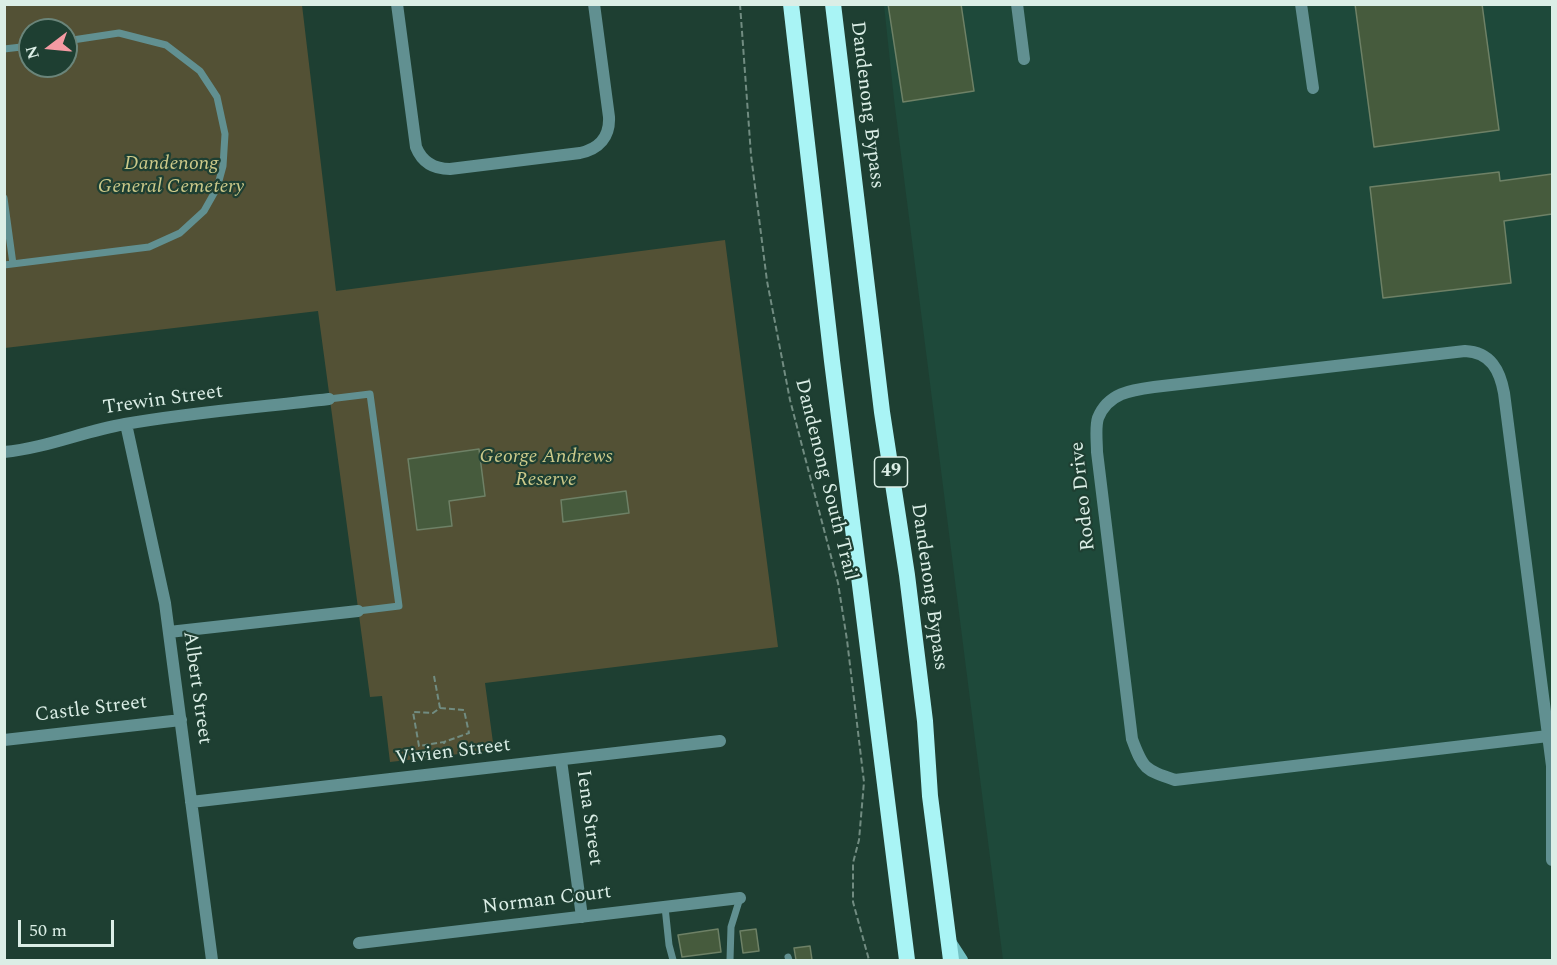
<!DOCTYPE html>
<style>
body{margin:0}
#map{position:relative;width:1557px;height:965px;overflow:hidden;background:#1e3f32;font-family:Spectral,serif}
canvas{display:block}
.frame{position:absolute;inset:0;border:6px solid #dbeee6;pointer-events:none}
.north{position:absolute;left:18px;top:18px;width:60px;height:60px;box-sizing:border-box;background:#1e3f32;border:2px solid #6a857a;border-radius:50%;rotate:254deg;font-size:16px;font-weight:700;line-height:24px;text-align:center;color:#dbeee6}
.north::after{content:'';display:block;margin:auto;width:21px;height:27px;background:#f49aa3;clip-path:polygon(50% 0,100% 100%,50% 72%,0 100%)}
.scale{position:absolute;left:18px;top:920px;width:96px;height:27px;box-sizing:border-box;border:3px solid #dbeee6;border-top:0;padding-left:8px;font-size:18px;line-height:21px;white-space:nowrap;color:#dbeee6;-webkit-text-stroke:4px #1e3f32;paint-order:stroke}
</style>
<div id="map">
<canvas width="1557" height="965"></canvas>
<div class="frame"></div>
<div class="north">N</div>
<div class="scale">50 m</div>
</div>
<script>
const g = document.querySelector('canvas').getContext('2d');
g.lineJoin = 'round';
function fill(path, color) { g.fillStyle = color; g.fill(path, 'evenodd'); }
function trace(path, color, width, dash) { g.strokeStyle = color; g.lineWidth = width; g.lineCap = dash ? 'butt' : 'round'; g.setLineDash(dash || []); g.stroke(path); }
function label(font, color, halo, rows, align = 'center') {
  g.font = font + ' Spectral,serif'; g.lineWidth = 4.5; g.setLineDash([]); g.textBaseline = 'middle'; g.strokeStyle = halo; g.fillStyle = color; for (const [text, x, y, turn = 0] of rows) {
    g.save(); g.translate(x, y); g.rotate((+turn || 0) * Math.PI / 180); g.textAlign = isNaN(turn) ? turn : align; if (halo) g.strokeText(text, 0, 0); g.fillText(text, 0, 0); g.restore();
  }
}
fill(new Path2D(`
 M884,5H1552V960H1003L894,99Z`), '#1e493a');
fill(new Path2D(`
 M4,5H302L336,291L725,240L778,647L485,683L494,750L390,762L382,696L370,697L318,311L5,348ZM30,30H66V66H30Z`), '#535135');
const building = new Path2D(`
 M888,4H961L974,91L903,102Z
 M1355,4H1482L1499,130L1374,147Z
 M1499,172L1500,181L1552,174V214L1504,221L1511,283L1383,298L1370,187Z
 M479,449L485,496L449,501L452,526L417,530L408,459Z
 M626,491L629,513L563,522L561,500Z
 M718,929L721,952L682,957L678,935Z
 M756,929L759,951L743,953L740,931Z
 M810,946L812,960H796L794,948Z`);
fill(building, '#465b3d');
trace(building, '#6e8166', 1.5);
trace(new Path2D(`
 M740,4L751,155L767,281L790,400L838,583L847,640L864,782L859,840L853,863V902L869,960
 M434,676L440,708L433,713L413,712L419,746L444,742L446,759
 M440,708L464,710L469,733L444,742`), '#718c81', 2, [6, 3]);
trace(new Path2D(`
 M4,49L30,46
 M4,198L13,264
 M4,265L149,247L180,233L204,211L217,188L223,166L225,134L217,97L200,71L166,45L119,33L66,41
 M329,399L370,394L399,606L358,611
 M665,907L669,945L673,960
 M788,957L789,960
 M730,960L731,927L740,898`), '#619091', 7);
trace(new Path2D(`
 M397,4L416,147C422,162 434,169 450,169L580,153C599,149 610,137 609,117L594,4
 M1017,4L1024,59
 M1301,4L1313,88
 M126,424L165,603L212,960
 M4,452C46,448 84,431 125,424C192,412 261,407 329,399
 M169,632L358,611
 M1548,736L1175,780C1145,770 1143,769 1132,739L1097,452C1097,442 1095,427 1098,418C1108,393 1131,390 1154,387L1465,351C1491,352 1500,371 1504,393L1552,766
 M4,740L181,720
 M561,760L582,917
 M1552,764V860
 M191,802L720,741
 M359,943L740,898`), '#619091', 12);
trace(new Path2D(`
 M951,943L962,960`), '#74c2c4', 12);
trace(new Path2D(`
 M791,4L832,361L907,960
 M833,4L882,412L907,575L925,721L930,796L951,960`), '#a9f4f5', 16);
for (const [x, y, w] of [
 [891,472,33]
]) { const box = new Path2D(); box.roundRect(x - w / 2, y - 15, w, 30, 4.5); g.fillStyle = '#1e3f32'; g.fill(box); trace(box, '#dbeee6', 1.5); }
label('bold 18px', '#dbeee6', null, [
 ["49",891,472]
]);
label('20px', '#dbeee6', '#1e3f32', [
 ["Dandenong Bypass",866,105,83],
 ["Trewin Street",163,401,-8],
 ["Dandenong South Trail",825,480,76],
 ["Rodeo Drive",1084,496,-96],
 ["Dandenong Bypass",928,587,82],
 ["Albert Street",196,688,82],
 ["Castle Street",91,710,-7],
 ["Vivien Street",453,753,-7],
 ["Iena Street",588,818,82],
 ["Norman Court",547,901,-7]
]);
label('italic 20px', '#cdca8a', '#1e3f32', [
 ["Dandenong",171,165],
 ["General Cemetery",171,188],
 ["George Andrews",546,458],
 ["Reserve",546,481]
]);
</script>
